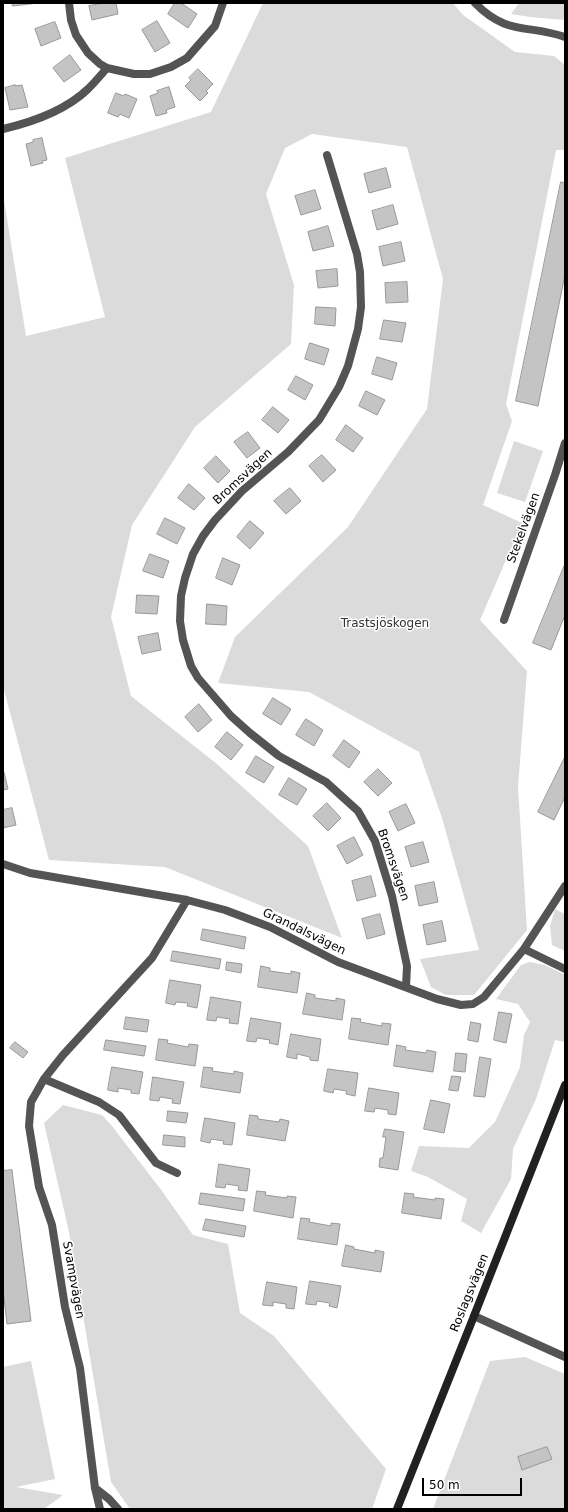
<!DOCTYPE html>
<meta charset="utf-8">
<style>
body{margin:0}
#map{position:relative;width:568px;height:1512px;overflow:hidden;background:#fff;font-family:"DejaVu Sans",sans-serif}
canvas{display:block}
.frame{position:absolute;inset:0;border:4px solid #000;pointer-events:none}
.scale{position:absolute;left:422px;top:1478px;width:100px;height:18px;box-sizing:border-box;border:2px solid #000;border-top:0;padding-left:5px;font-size:12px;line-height:14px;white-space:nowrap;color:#000;-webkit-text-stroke:3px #fff;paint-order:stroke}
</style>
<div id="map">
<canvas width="568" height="1512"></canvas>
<div class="frame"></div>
<div class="scale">50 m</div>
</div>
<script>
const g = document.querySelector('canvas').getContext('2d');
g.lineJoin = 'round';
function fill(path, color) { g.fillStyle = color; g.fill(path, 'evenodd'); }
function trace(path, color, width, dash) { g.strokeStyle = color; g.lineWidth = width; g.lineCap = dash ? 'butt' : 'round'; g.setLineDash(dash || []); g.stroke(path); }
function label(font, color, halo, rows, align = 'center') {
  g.font = font + ' "DejaVu Sans",sans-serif'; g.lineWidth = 3; g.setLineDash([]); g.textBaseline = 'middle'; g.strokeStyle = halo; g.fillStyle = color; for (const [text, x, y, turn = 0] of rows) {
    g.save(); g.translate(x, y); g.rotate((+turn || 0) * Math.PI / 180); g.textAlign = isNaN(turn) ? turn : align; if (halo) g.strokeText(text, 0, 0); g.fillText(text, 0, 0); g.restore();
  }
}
fill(new Path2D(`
 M263,3H453L463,15L515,52L554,56L565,65V150H556L506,404L512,421L483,505L522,523L480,620L527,671L518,787L527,930L474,995H446L431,987L420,959L479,950L442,818L419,752L309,692L218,683L235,637L348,527L427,409L443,279L407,147L312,134L285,148L266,194L294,285L291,344L195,427L132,525L111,617L131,696L217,764L308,846L342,938L165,867L49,860L3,686V194L26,336L105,317L65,158L211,112Z
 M519,3H565V20L530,17L511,14Z
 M514,441L543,451L525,502L497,493Z
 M555,909L565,914V951L552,945L550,926Z
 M530,962L545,965L565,975V1042L555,1040L536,1099L513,1149L511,1179L481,1233L461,1221L467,1199L428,1177L411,1171L419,1146L469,1148L495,1122L520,1067L524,1035L530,1022L518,1004L496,999L521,965Z
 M63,1105L102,1115L112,1126L162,1191L193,1235L228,1244L240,1313L274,1336L386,1469L372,1509H130L111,1482L69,1232L44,1123Z
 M525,1357L565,1374V1509H433L490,1361Z
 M31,1361L55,1479L16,1487L63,1495L44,1509H3V1367Z`), '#dbdbdb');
const building = new Path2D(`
 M12,3H38L13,6Z
 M104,3H116L118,14L92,20L89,6Z
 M175,3H181L197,14L188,28L168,14Z
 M157,21L170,43L155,52L142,30Z
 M55,22L61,38L41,46L35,29Z
 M70,55L81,70L64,82L53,68Z
 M198,69L213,84L206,91L208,93L200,101L185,86L191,80L189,78Z
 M15,85V86L22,85L28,107L10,110L5,88Z
 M169,87L175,107L166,110L167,113L156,116L150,96L158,93L157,91Z
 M116,93L124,96L125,94L137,99L129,118L120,114L118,117L108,113Z
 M42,138L47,160L42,161L43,163L31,166L26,144L33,142V140Z
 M386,168L391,187L369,193L364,174Z
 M561,182L565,183V275L538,406L516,401Z
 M315,190L321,209L301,215L295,196Z
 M393,205L398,224L377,230L372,211Z
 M328,226L334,246L313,251L308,232Z
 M401,242L405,261L383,266L379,247Z
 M337,269L338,286L318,288L316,271Z
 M407,282L408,302L386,303L385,283Z
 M316,307L336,308L335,326L315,324Z
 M384,320L406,323L402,342L380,339Z
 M310,343L329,349L324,365L305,359Z
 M377,357L397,363L392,380L372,374Z
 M296,376L313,385L305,400L288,390Z
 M366,391L385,400L377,415L359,406Z
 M273,407L289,420L278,433L262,420Z
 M346,425L363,438L353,452L336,440Z
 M248,432L260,448L247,458L234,442Z
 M322,455L336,470L323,482L309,466Z
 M216,456L230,471L218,483L204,468Z
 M189,484L205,498L194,510L178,498Z
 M290,488L301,501L286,514L274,501Z
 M165,518L185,528L177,544L157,534Z
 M250,521L264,533L250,549L237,537Z
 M150,554L169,561L163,578L143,571Z
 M223,558L240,565L232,585L216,578Z
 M565,564V615L551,650L533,643Z
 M137,595L159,596L157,614L136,613Z
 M207,604L227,606L226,625L206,624Z
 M158,633L161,650L142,654L138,637Z
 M273,698L291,709L281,725L263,714Z
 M199,704L212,720L198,732L185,717Z
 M306,719L323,730L314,746L296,735Z
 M227,732L243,745L231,760L215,747Z
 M344,740L360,752L349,768L333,756Z
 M256,756L274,767L264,783L246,773Z
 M565,757V797L554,820L538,812Z
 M378,769L392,783L378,796L364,782Z
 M3,772H4L8,789L3,790Z
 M289,778L307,789L297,805L279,795Z
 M327,803L341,818L328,831L313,816Z
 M406,804L415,823L398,831L389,812Z
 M12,808L16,825L3,828V810Z
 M354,837L363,855L347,864L337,846Z
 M423,842L429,862L411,867L405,847Z
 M371,876L376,896L357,901L352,881Z
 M434,882L438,902L419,906L415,886Z
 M380,914L385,934L367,939L362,919Z
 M442,921L446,941L427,945L423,925Z
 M203,929L246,937L244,949L201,940Z
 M173,951L221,959L219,969L171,961Z
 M227,962L242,964L241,973L226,970Z
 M261,966L270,968V971L291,974V971L300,973L297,993L258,987Z
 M170,980L201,985L197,1008L187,1006L188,1003L176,1002L175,1005L166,1003Z
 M307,993L315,995V998L336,1001V998L345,1000L342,1020L303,1014Z
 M211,997L241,1002L238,1024L229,1023L230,1019L217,1017L216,1021L207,1020Z
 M499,1012L512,1014L506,1043L494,1040Z
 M126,1017L149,1020L147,1032L124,1029Z
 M251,1018L281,1023L278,1045L269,1043L270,1040L257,1038L256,1042L247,1041Z
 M352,1018L361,1019L360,1022L382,1026V1023L391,1024L388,1045L349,1039Z
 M471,1022L481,1024L478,1042L468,1040Z
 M291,1034L321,1039L318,1061L310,1060V1057L297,1054V1059L287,1057Z
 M159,1039L168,1040L167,1043L188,1047L189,1044L198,1045L195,1066L156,1060Z
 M106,1040L146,1046L144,1056L104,1050Z
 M15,1042L28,1052L23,1058L10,1048Z
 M397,1045L406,1047L405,1050L426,1053L427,1050L436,1052L433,1072L394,1066Z
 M456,1053L467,1054L465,1072L454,1071Z
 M480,1057L491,1059L485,1097L474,1096Z
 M112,1067L143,1072L139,1094L131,1093V1090L118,1088V1092L108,1090Z
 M204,1067L213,1068L212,1071L234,1074V1071L243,1073L240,1093L201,1087Z
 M328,1069L358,1073L355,1096L346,1094L347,1091L334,1089L333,1093L324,1091Z
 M452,1076L461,1077L458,1091L449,1090Z
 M153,1077L184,1082L180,1104L172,1103L173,1099L160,1097L159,1101L150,1100Z
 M369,1088L399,1093L396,1115L388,1114V1110L375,1108L374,1112L365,1111Z
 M431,1100L450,1104L444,1133L424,1129Z
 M168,1111L188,1113L186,1123L167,1121Z
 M250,1115L258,1116V1119L279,1122L280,1119L289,1121L285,1141L247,1135Z
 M205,1118L235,1123L232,1145L223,1144L224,1141L211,1139L210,1143L201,1141Z
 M385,1129L404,1132L398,1170L379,1167L380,1158H383L386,1137H383Z
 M164,1135L185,1137V1147L163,1145Z
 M219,1164L250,1169L247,1191L238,1190L239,1186L226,1184L225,1188L216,1187Z
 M12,1170L31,1321L7,1324L3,1289V1171Z
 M257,1191L266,1192L265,1195L287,1198V1196L296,1197L293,1218L254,1211Z
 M201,1193L245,1199L243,1211L199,1204Z
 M405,1193L414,1194L413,1197L435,1200V1198L444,1199L441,1219L402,1213Z
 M301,1218L310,1219L309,1222L331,1226V1223L340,1224L337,1245L298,1239Z
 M206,1219L246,1226L244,1237L203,1230Z
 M346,1245L354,1247V1249L375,1253V1250L384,1252L381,1272L342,1266Z
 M310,1281L341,1286L337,1308L329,1306L330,1303L317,1301L316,1305L306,1304Z
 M267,1282L297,1287L294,1309L286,1308V1304L273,1302V1306L263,1305Z
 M547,1447L552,1459L522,1470L518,1457Z`);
fill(building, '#c4c4c4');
trace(building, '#989898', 1);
trace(new Path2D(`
 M69,3L71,20L76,35L88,53L100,64L107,68L134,74H150L171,67L187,58L215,26L223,3
 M475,3C507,36 528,24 565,37
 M3,129C33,122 65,111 88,89C95,82 101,75 107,68
 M327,155L357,254L360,272L361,307L358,329L348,366L339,387L319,420L288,452L242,491L215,520L203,536L193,554L185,578L181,596L180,621L183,640L191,666L198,678L231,716L250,733L279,756L326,782L358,811L375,841L392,896L407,966L406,987
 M504,620L555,475L565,443
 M3,864L30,873L187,900L225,910L270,927L338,962L437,999L461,1005L473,1004L484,997L524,949L565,969
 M524,949L565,886
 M44,1079L99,1102L119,1115L156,1163L177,1173
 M95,1488L109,1499L118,1509
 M100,1509L95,1488L80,1368L65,1307L52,1225L39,1187L29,1126L31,1102L44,1079L63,1055L152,958L187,900`), '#545454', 8);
trace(new Path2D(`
 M474,1316L565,1357`), '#545454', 8);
trace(new Path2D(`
 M397,1509L474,1316L565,1085`), '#212121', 8);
label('12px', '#000', '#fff', [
 ["Bromsvägen",243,477,-43],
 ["Stekelvägen",524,528,-70],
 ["Bromsvägen",393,865,71],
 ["Grandalsvägen",304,932,26],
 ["Svampvägen",73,1280,80],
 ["Roslagsvägen",470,1293,-68]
]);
label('12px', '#323232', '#fff', [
 ["Trastsjöskogen",385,624]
]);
</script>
